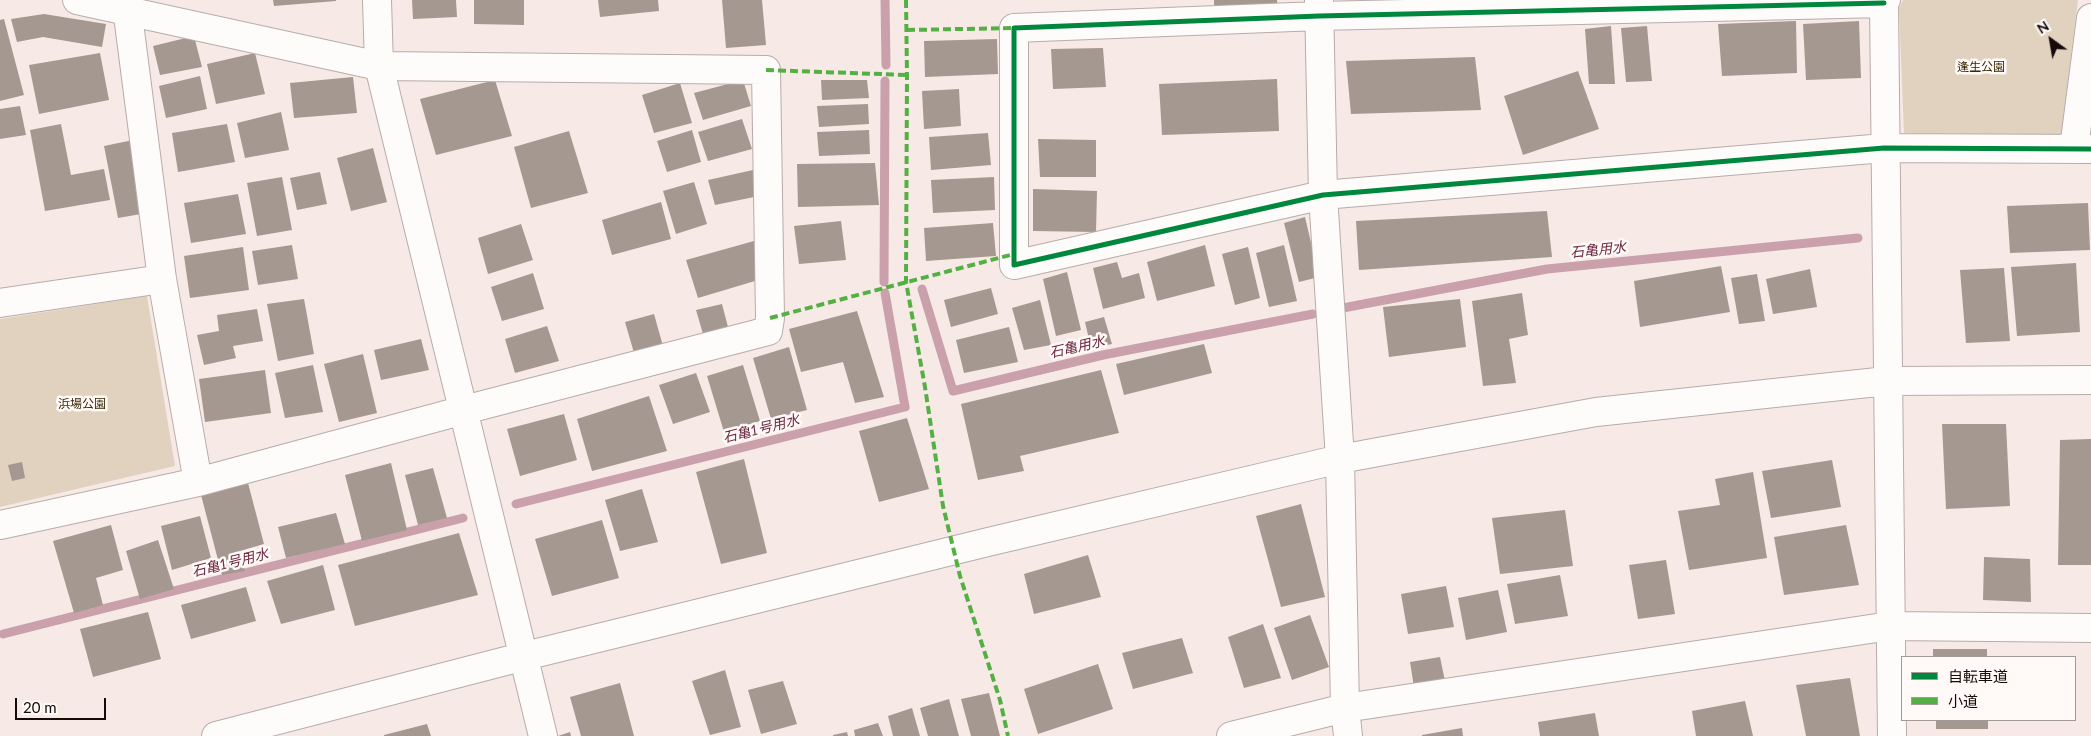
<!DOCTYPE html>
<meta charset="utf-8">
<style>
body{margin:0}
#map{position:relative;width:2091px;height:736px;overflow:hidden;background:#f7eae6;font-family:Lato,"Noto Sans JP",sans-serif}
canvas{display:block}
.legend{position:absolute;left:1901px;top:656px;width:175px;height:65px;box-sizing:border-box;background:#fff9f7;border:1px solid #a19a97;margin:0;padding:6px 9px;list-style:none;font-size:15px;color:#140b08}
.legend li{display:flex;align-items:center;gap:10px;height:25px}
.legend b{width:25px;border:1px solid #a19a97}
.north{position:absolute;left:2026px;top:15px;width:50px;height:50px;-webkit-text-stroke:4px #fff9f7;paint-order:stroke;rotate:328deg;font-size:14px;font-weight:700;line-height:20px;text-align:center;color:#140b08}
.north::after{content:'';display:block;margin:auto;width:18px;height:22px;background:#140b08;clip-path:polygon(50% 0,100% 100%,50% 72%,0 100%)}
.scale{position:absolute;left:15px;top:698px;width:91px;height:22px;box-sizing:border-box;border:2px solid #140b08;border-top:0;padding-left:6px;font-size:15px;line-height:18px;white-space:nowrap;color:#140b08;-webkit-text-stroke:4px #fff9f7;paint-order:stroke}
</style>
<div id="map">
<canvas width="2091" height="736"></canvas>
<ul class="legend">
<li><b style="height:6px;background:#00873e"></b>自転車道</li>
<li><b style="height:6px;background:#55b044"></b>小道</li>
</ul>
<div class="north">N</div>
<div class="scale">20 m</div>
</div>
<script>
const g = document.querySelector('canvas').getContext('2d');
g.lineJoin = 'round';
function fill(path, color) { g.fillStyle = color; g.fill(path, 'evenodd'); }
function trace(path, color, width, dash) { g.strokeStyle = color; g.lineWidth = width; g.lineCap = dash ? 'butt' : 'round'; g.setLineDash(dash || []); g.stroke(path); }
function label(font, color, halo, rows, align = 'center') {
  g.font = font + ' Lato,"Noto Sans JP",sans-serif'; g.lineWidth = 5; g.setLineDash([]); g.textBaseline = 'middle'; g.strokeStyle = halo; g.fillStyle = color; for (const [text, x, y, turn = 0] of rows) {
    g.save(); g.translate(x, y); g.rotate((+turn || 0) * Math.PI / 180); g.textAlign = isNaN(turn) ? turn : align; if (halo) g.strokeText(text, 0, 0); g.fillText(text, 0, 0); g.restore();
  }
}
fill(new Path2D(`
 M1903,0H2078L2061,135L1904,133L1899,8Z
 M147,296L175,466L0,507V319Z`), '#e1d2c0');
trace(new Path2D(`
 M885,0L886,65
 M884,282L885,81
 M922,289L953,391L1103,355L1313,314
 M1343,308L1547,269L1858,238
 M516,504L905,407L885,293
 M3,634L463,518`), '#caa0aa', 9);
fill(new Path2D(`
 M273,0H336V1L274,6Z
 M412,0H456L457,17L413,19Z
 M474,0H524V25L474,24Z
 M598,0H658L659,11L600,17Z
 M722,0H762L766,45L726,48Z
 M1214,0H1277L1278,10L1214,9Z
 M44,14L106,24L102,47L43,37L17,42L11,19Z
 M4,19L24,95L0,101V20Z
 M1796,21L1797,73L1722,76L1718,24Z
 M1859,21L1861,78L1806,80L1803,24Z
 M1611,26L1615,84H1589L1585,29Z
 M1647,26L1652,81L1626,82L1621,28Z
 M194,36L202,67L160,75L153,46Z
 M997,39L998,74L925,77L924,41Z
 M1103,48L1106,87L1053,89L1051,49Z
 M100,53L109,100L39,114L29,65Z
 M255,53L265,94L216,104L207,64Z
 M1475,57L1481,110L1351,114L1346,61Z
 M1578,71L1599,129L1523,155L1504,96Z
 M200,76L207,109L166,118L159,86Z
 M353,77L357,113L294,118L290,83Z
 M1277,79L1279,131L1162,135L1159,84Z
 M495,80L512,136L436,155L420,99Z
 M743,80L751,106L703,120L694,93Z
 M821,80H867L869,98L822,100Z
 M680,83L692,123L654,133L642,95Z
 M959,89L961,126L924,129L922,91Z
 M868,104L869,124L819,127L817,106Z
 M20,106L26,135L0,139V109Z
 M281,112L289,150L245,158L237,123Z
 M742,119L752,149L708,161L698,132Z
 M61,124L71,175L104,169L110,200L45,211L30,130Z
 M227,124L235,162L178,172L172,133Z
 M692,130L701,162L667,172L657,141Z
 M869,130L870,154L819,156L817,132Z
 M569,131L588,193L531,208L514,147Z
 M988,133L991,165L931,170L929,137Z
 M1038,139L1096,140V177H1040Z
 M133,140L147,213L118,218L104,146Z
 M373,148L387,202L351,211L337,158Z
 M875,163L879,205L798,207L797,164Z
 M753,170L759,196L715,205L708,180Z
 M320,172L327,204L297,210L290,178Z
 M282,177L292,230L257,236L247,183Z
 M994,177L995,210L933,213L931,180Z
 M694,182L707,224L676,234L663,191Z
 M1033,189L1097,191L1096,232L1033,231Z
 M238,194L246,234L191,243L184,203Z
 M661,202L671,239L612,255L602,220Z
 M2088,203L2090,250L2010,253L2007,206Z
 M1547,211L1552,257L1359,270L1356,221Z
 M1305,217L1319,277L1299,282L1284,223Z
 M841,221L846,260L799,264L794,226Z
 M993,223L996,256L926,261L924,228Z
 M521,224L533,260L488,274L478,238Z
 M754,241L765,278L698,298L686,260Z
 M292,245L298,279L258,285L252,251Z
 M1205,245L1215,286L1157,301L1147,262Z
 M1284,245L1297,301L1269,307L1256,253Z
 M243,247L249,290L190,298L184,256Z
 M1248,247L1260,298L1235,305L1222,254Z
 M1117,262L1122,278L1139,273L1145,298L1103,309L1093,268Z
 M2076,263L2080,332L2017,336L2011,267Z
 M1721,266L1730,312L1640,327L1634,281Z
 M2004,268L2010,341L1966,343L1960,270Z
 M1810,269L1817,307L1773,314L1766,279Z
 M1067,272L1081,330L1056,336L1043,279Z
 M533,273L544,309L502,321L491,287Z
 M1757,274L1765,321L1739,324L1731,278Z
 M991,288L998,314L951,327L944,300Z
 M1522,293L1528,335L1509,339L1516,383L1483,386L1472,301Z
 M304,299L314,354L278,361L267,304Z
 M1460,299L1466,347L1389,357L1383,307Z
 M1040,300L1051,345L1024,350L1012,308Z
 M722,304L728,327L703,334L696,310Z
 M257,309L263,341L233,346L236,358L204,365L197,335L219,331L217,315Z
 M857,311L884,397L855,403L843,362L801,372L789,329Z
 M654,314L663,346L634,353L625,322Z
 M1104,317L1112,344L1091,348L1085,322Z
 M547,326L559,361L515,373L505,339Z
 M1009,327L1018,362L964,373L956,340Z
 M421,339L429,370L381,380L374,350Z
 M1204,344L1212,373L1124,395L1116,364Z
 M789,347L807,410L771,419L753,358Z
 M363,354L377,413L339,422L324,364Z
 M313,365L323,412L285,418L275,373Z
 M743,365L760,421L724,432L707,376Z
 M265,370L271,413L205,422L199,379Z
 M1101,370L1119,433L1020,456L1024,471L978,480L961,404Z
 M696,373L710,412L673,424L659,385Z
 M649,396L667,451L592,471L577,419Z
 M564,414L577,460L520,476L507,429Z
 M907,418L929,489L879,502L859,431Z
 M1942,424H2006L2010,506L1946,509Z
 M2091,439V565H2058L2060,440Z
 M744,459L767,553L721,564L696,472Z
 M1832,460L1841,507L1771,518L1762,471Z
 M22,462L25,478L12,481L8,465Z
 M391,463L407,530L362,541L345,475Z
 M433,468L447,518L418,525L405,475Z
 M1753,472L1767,558L1689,570L1678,511L1720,505L1715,479Z
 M248,483L264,544L240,551L245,571L222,575L201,495Z
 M642,489L658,542L620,551L605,500Z
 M1301,504L1325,597L1281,607L1256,516Z
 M1565,510L1573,566L1500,574L1492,518Z
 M336,513L345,544L286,558L278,527Z
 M200,516L211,558L172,570L161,526Z
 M602,520L619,578L552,596L535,539Z
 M111,525L123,570L96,578L103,605L74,613L53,541Z
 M1846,525L1859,585L1784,595L1774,537Z
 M459,533L478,595L355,626L338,565Z
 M158,540L174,589L140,599L126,551Z
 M1088,555L1101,597L1034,614L1024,574Z
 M1984,557L2030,559L2031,602L1983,600Z
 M1666,560L1675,614L1638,619L1629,565Z
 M323,565L335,610L281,624L267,581Z
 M1560,575L1568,616L1515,624L1507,584Z
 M1446,586L1454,627L1408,634L1401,594Z
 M246,587L256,621L191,639L181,605Z
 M1498,590L1507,632L1466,640L1458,598Z
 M148,612L161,659L93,677L80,629Z
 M1310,615L1329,667L1292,680L1274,628Z
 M1263,624L1281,678L1244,688L1228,637Z
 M1182,638L1193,673L1133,689L1122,653Z
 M1933,649H1987V657H1933Z
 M1440,657L1445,681L1414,687L1410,662Z
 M1098,664L1113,709L1038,734L1024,689Z
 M725,670L741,727L710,735L692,681Z
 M1850,678L1860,736H1806L1796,685Z
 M783,681L797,724L761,734L748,690Z
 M620,683L634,736H581L570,697Z
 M989,693L1000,736H971L961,699Z
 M949,699L959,736H928L920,708Z
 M1745,701L1753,736H1696L1692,711Z
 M912,708L920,736H893L888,716Z
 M1595,713L1599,736H1540L1538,722Z
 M1936,720H1988V729H1936Z
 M878,723L883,736H855L854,730Z
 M427,724L431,736H384V735Z
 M1462,728L1463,736H1422V735Z
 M570,732L571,736H558Z
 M847,732L848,736H833V735Z`), '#a59890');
const minor = new Path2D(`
 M126,0L162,279L198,482
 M377,0L379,66L543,736
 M1319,0L1323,195L1340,459L1345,708L1348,736
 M1886,0L1884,3L1892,736
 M1884,3L1319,16L1014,28V265L1323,195L1884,148L2091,149
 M2074,148L2091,18
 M0,303L162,279
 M0,525L198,482L464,410L768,331L770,318L766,70L379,66L77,0
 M216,736L525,656L988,542L1340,459L1596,412L1887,381L2091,380
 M1231,736L1345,708L1890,626L2091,628`);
trace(minor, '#b7aca9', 30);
trace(minor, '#fefcfb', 28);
trace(new Path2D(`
 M906,0L907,75L906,282L925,387L943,506L960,576L1000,700L1008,736
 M907,30L1014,28
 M766,70L907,75
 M770,318L1014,254`), '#55b044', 4, [8, 4]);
trace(new Path2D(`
 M1884,3L1319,16L1014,28V265L1323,195L1884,148L2091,149`), '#00873e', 5);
label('12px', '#392700', '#fff9f7', [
 ["逢生公園",1981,67],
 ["浜場公園",82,404]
]);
label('italic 14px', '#6c2a43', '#fff9f7', [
 ["石亀用水",1598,250,-6],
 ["石亀用水",1077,347,-13],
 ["石亀1号用水",761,429,-14],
 ["石亀1号用水",230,563,-14]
]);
</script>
